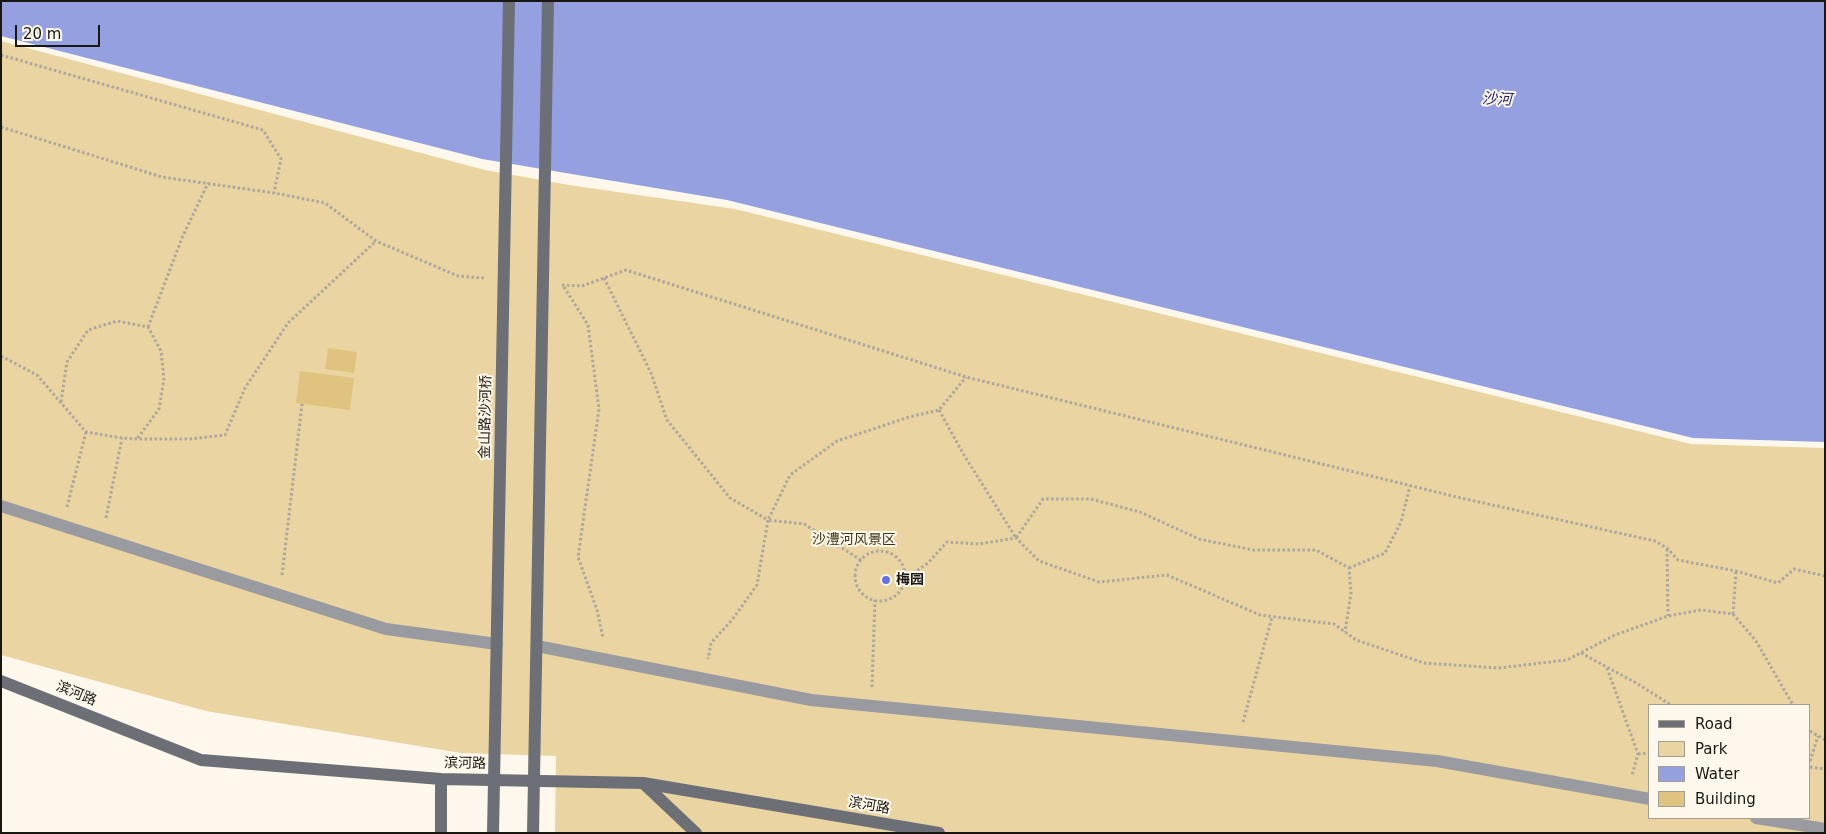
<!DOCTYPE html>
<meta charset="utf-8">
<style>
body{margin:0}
#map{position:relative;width:1826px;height:834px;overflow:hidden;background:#fdf8eb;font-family:"DejaVu Sans",sans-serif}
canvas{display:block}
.frame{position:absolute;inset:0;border:2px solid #191712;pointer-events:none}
.legend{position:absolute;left:1648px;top:704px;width:162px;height:115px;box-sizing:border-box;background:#fdf8eb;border:1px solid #a29e94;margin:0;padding:6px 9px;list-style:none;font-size:15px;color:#191712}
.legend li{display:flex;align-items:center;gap:10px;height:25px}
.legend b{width:25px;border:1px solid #a29e94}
.scale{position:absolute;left:15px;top:25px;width:85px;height:22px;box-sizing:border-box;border:2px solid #191712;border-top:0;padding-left:6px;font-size:15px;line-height:18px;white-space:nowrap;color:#191712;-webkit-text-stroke:4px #fdf8eb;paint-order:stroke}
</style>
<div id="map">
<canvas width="1826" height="834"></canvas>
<div class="frame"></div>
<ul class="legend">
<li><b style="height:6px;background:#6d6f76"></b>Road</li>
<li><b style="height:14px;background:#ead4a1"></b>Park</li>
<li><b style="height:14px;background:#94a0e0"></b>Water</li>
<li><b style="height:14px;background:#e0c37e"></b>Building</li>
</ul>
<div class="scale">20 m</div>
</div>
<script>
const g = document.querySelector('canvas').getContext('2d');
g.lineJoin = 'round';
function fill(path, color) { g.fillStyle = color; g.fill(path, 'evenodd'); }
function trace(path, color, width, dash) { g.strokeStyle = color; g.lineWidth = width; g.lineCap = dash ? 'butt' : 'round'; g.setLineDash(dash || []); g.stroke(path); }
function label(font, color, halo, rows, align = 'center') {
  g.font = font + ' "DejaVu Sans","Noto Sans SC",sans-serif'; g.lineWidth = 4; g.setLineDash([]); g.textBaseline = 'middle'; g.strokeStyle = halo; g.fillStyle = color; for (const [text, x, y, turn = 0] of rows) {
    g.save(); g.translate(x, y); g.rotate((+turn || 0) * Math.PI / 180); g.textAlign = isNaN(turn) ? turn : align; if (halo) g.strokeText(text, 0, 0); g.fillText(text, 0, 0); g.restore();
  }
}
fill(new Path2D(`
 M1,41L485,170L569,185L735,209L1691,444L1825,448V833H555L556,756L461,753L206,711L1,655ZM1650,705H1810V818H1650Z`), '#ead4a1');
fill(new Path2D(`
 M1,1H1825V442L1693,438L727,200L482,159L1,36Z`), '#94a0e0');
fill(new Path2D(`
 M328,348L357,352L354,373L325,369Z
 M300,371L354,378L350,410L296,403Z`), '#e0c37e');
trace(new Path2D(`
 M1,55L263,130L281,159L274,193
 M1,127L162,177L274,193L325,203L376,241L458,276L484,278
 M604,278L651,373L667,420L730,498L768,520L757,585L732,620L711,643L708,659
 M562,285L582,286L626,270L966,377L1461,498L1655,541L1667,548L1678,560L1736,571L1778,583L1794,569L1825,576
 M564,287L588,325L599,409L578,557L597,610L603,638
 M148,327L182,238L208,183
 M1,356L37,375L86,432L122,438L137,439H190L225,435L245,388L288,323L376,241
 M61,402L67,362L88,330L117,321L148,327L161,351L164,379L159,409L137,439
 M939,410L964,455L1016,538L1043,499H1091L1140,512L1199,539L1253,550H1316L1349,568L1351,593L1345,632
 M67,507L86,432
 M106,518L122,438
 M1667,549L1668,616
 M855 576a25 25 0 1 1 50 0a25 25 0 1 1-50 0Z
 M861,560L804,524L768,520L790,475L837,441L909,417L939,410L966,377
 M1349,568L1385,553L1401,522L1410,486
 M282,575L302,404
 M905,579L928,563L947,542L979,544L1016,538L1039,561L1099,582L1167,575L1260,615L1334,624L1356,640L1424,663L1499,668L1567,660L1615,635L1668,616L1701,610L1733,614L1756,641L1793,705
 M1733,614L1736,571
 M1581,653L1638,684L1671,705
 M1607,668L1638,754L1632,775
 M872,687L875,600
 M1243,722L1272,617
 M1810,731L1825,740
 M1638,754L1650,753
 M1810,761L1818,736
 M1810,767L1825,769`), '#aba79d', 3, [2.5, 2.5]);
trace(new Path2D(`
 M1,506L386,629L497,644
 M537,646L811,700L1437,761L1650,799
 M1756,818L1825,829`), '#9a9ba0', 12);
trace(new Path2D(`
 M1,681L201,760L441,779L643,783L939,833
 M643,783L696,833
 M441,833V779`), '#6d6f76', 12);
trace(new Path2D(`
 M493,833L509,1
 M533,833L548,1`), '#6d6f76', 12);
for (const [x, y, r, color] of [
 [886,580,5,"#6370e8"]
]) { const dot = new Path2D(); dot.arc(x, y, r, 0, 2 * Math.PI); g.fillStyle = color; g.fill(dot); trace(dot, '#fdf8eb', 2); }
label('14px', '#191712', '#fdf8eb', [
 ["金山路沙河桥",486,417,-89],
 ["滨河路",76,694,22],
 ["滨河路",465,764,1],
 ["滨河路",869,806,10]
]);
label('14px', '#3e3213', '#fdf8eb', [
 ["沙澧河风景区",854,540]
]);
label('bold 14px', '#191712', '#fdf8eb', [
 ["梅园",896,580]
], 'left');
label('italic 15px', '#1f216a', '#fdf8eb', [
 ["沙河",1497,100,2]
]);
</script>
